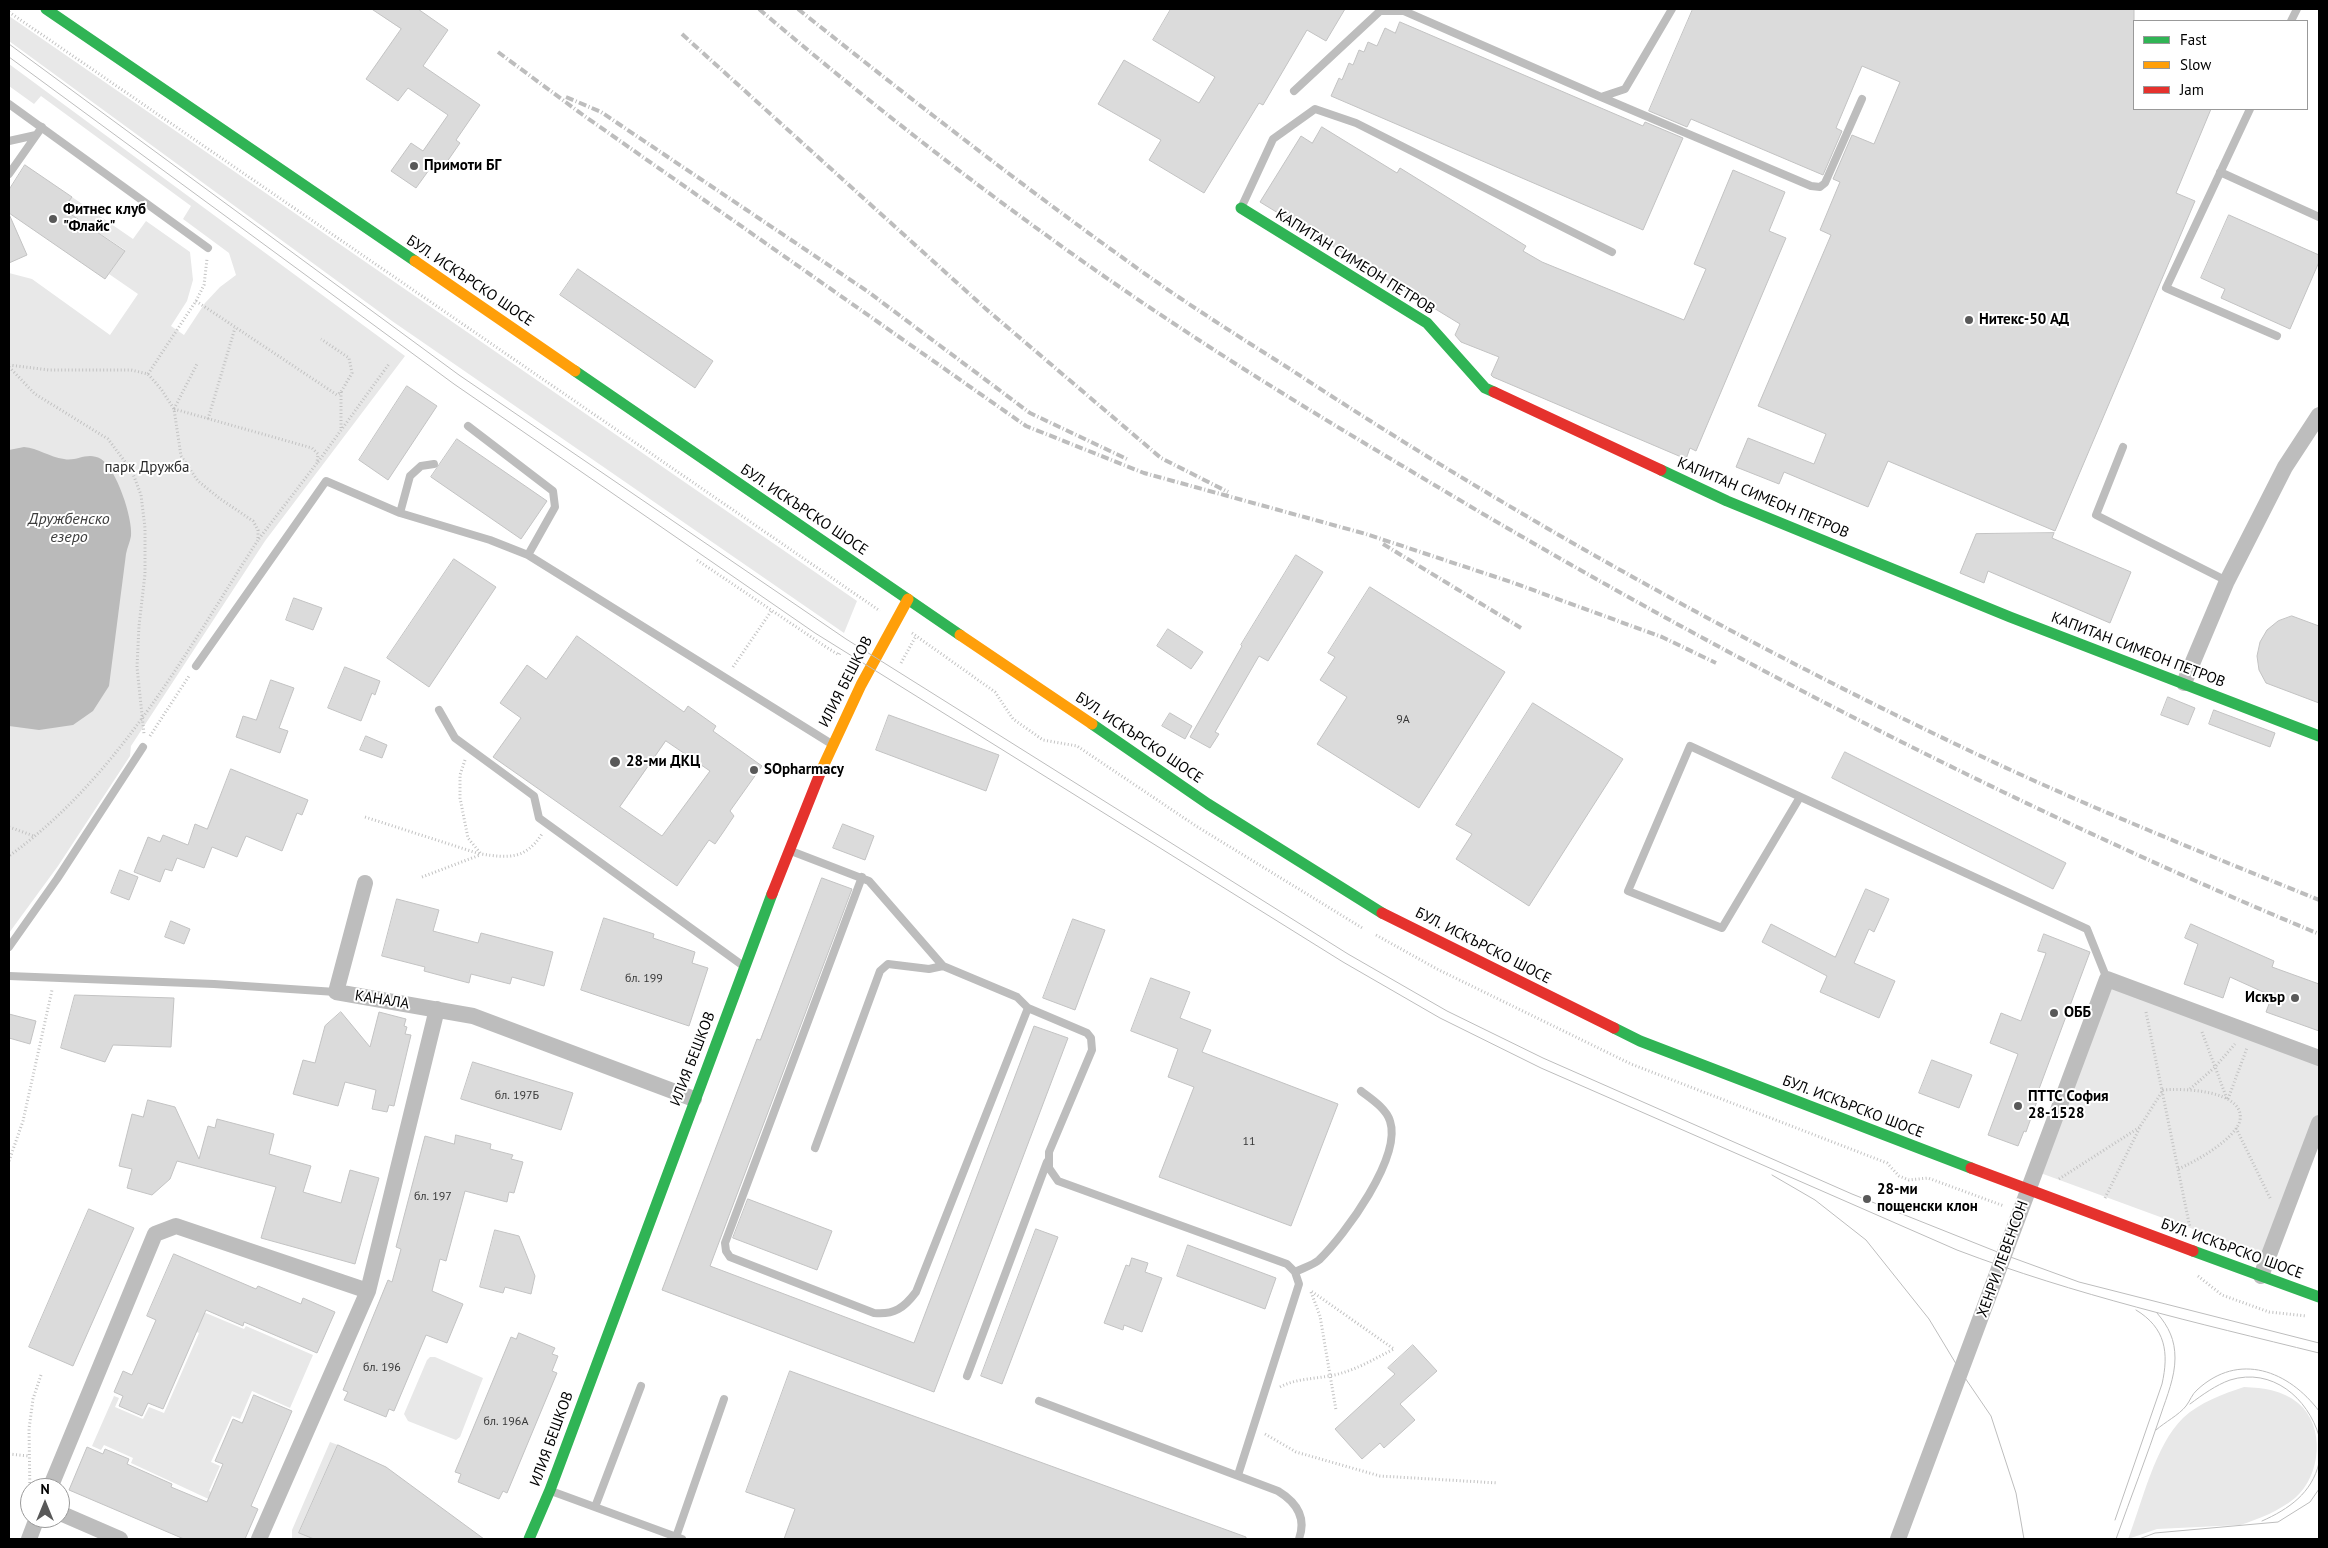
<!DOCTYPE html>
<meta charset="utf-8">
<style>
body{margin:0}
#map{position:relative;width:2328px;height:1548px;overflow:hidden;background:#fff;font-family:"PT Sans",sans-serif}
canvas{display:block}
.frame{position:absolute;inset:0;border:10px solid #000;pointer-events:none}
.legend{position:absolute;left:2133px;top:20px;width:175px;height:90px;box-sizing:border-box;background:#fff;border:1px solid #999;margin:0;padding:6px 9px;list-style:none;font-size:15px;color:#000}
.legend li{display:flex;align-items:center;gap:10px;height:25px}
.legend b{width:25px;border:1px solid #999}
.north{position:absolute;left:20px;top:1478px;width:50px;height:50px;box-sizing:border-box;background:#fff;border:1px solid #999;border-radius:50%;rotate:0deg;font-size:14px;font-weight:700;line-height:20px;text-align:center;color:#000}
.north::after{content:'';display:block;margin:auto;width:18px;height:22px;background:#595959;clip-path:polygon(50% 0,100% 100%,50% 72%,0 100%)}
</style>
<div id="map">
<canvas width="2328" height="1548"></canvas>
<div class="frame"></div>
<ul class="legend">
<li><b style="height:6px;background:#30b455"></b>Fast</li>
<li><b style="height:6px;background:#ff9f0a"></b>Slow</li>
<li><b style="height:6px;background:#e5322d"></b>Jam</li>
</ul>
<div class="north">N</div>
</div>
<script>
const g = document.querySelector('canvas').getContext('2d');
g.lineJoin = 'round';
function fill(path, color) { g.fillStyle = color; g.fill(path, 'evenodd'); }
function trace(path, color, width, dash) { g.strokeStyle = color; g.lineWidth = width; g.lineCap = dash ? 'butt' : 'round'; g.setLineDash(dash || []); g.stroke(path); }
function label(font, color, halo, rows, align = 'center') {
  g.font = font + ' "PT Sans",sans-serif'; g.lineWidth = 4; g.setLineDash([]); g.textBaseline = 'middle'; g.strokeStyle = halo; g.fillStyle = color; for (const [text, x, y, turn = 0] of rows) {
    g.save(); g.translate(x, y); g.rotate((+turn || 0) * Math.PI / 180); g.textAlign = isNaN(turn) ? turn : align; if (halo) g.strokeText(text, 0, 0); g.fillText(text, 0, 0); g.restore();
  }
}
fill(new Path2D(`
 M9,16L857,601L844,633L392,321L9,41Z
 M9,64L405,356L265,541L131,746L130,756L58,866L9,933V273L32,279L110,335L138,294L109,274L125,250L63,209L72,197L133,239L146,221L190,252L193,280L187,301L171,326L184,335L205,303L220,287L236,275L229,253L183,219L191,206L41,96L34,104L9,86Z
 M2107,979L2319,1058V1123L2269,1257L2035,1171Z
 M201,1311L244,1329L246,1326L313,1355L290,1408L252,1391L240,1419L232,1416L211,1462L220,1466L209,1491L218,1495L215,1502L131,1463L133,1458L104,1445L101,1450L92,1446L114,1396L119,1398L115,1407L143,1419L149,1407L164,1413L199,1333L193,1330Z
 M430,1357H435L483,1378L460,1437L456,1440L408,1421L404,1414L427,1360Z
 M2244,1387C2264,1388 2282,1390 2298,1403C2326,1426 2321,1476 2295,1498C2279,1511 2259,1519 2240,1525L2157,1529L2128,1539C2142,1503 2155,1445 2183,1418C2200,1402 2223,1394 2244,1387Z
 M330,1442L338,1445L299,1532L314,1539H292V1530Z`), '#e8e8e8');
fill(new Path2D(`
 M24,447C38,448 49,457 64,459C77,462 87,451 101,459C116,468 133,518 131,536C130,542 127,548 126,554L109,686L93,711L73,725L39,730L9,726V450Z`), '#bababa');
const building = new Path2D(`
 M372,9H418L448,30L423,66L480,105L456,140L460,143L442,169L434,163L416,188L391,171L411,143L423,151L448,115L408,88L398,101L366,79L401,29Z
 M1171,9H1345L1326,41L1307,30L1263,105L1259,103L1204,193L1149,160L1161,140L1098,104L1124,60L1199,103L1215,77L1153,40Z
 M1693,9H2134V109H2211L2176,193L2195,201L2055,531L1888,461L1868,507L1784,472L1779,484L1736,467L1748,438L1814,464L1826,434L1758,406L1831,235L1820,230L1840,182L1833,179L1852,135L1874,144L1900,82L1862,66L1836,128L1842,131L1823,175L1691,119L1687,127L1649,111Z
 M1400,22L1643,126L1645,122L1683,138L1643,230L1331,96L1339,78L1342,80L1349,63L1353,65L1359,50L1364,52L1368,42L1377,46L1385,28L1395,33Z
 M1322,127L1397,173L1400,168L1526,246L1523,251L1542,262L1684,320L1706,269L1694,264L1733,170L1785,192L1769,231L1786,238L1696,451L1690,448L1686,459L1493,377L1491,375L1499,357L1461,342L1455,335L1460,324L1260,202L1301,136L1312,143Z
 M25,165L72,197L63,209L125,251L105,279L9,213V190Z
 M9,214L27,255L9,263Z
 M2229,215L2319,255V262L2290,329L2221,298L2225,289L2201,278Z
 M578,269L713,361L695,388L560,295Z
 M407,386L437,406L388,480L359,460Z
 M457,439L547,501L521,539L431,477Z
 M2054,533L2052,538L2131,572L2110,623L1988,571L1984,583L1960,573L1976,534Z
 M1296,555L1323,572L1268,661L1259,656L1215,732L1219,734L1210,748L1190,737L1242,646L1241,645Z
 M454,559L496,587L429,687L387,658Z
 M1370,587L1505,672L1419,808L1317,744L1347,697L1320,680L1335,657L1328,653Z
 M294,598L322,608L313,630L286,620Z
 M2292,616L2319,626V703L2266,683L2259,670L2257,656L2260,642L2267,630L2278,621Z
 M1168,629L1203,652L1191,669L1157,646Z
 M577,636L684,712L688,706L716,726L713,731L762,766L730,811L734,816L724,831L715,844L709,840L677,886L493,757L521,718L500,703L527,665L546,679ZM666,741L710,771L662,836L620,807Z
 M345,667L380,681L375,695L372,693L361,721L328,708Z
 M271,680L294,688L279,728L288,731L280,753L236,737L243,716L256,720Z
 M2168,697L2195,708L2188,725L2161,715Z
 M1533,703L1623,759L1529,906L1456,859L1472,834L1456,825Z
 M2214,710L2275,733L2270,747L2209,724Z
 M1170,713L1192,726L1185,739L1162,726Z
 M889,715L999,755L986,791L876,750Z
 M366,736L387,745L382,758L360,750Z
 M1845,752L2066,863L2053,889L1832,778Z
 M231,769L308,800L302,815L297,813L282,851L246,836L237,857L212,847L204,868L177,858L172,871L165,869L160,882L134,872L148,837L160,842L163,835L188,845L195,824L207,829Z
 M843,824L874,836L865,860L833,848Z
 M120,870L138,877L129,900L111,893Z
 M822,878L852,889L710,1266L914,1343L1034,1026L1068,1038L934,1392L662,1290L757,1039L760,1040Z
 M1866,889L1889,899L1874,932L1869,929L1854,963L1895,981L1879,1018L1820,992L1827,976L1762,942L1771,924L1835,957Z
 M397,899L439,910L433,931L478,943L481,933L553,952L544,986L512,977L510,984L471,974L469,983L424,971L425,967L382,956Z
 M604,918L654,934L653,938L695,952L692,963L708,968L689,1026L581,990Z
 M1073,919L1105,930L1075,1010L1043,998Z
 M171,921L190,929L184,944L165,937Z
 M2191,924L2274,961L2272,967L2319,984V1031L2266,1012L2272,996L2230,977L2223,998L2184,984L2198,944L2185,938Z
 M2044,934L2090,952L2039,1089L2041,1090L2026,1132L2024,1131L2018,1146L1988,1135L2018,1054L1990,1043L2001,1013L2021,1021L2046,953L2038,951Z
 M1151,978L1190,992L1180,1018L1211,1030L1202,1052L1338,1104L1291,1226L1159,1177L1194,1087L1168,1077L1178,1049L1131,1031Z
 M75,995L174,998L171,1047L113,1045L105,1062L61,1048Z
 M341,1012L370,1047L379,1012L406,1019L404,1026L407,1027L405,1034L411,1035L394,1106L389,1105L387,1112L372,1109L376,1090L345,1082L338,1106L293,1094L303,1060L315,1063L325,1026Z
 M9,1014L36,1021L30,1044L9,1038Z
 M1932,1060L1972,1075L1959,1108L1919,1093Z
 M473,1062L573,1093L561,1130L461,1099Z
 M148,1100L175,1107L199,1159L208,1126L215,1128L217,1119L274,1134L269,1154L311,1166L303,1192L341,1203L350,1170L379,1178L355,1264L261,1238L276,1187L177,1161L170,1179L152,1195L127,1188L132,1169L119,1166L132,1114L143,1117Z
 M456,1135L491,1144L490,1149L513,1155L511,1159L523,1162L514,1193L509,1192L507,1202L465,1191L446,1261L440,1259L432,1291L463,1304L447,1343L426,1335L394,1411L389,1409L386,1417L344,1400L348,1392L343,1390L388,1280L392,1282L401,1249L396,1247L425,1136L454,1144Z
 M748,1199L832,1231L817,1270L733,1238Z
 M89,1209L134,1228L73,1366L29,1347Z
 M1036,1229L1058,1237L1002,1384L981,1376Z
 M495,1230L519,1236L535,1276L531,1294L505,1287L503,1293L480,1287Z
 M1188,1245L1276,1278L1265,1309L1177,1276Z
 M174,1254L256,1289L258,1286L301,1304L303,1298L335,1312L317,1353L244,1322L243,1326L206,1310L163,1409L148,1403L142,1416L119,1406L123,1396L114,1392L123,1371L132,1375L156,1320L147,1316Z
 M1132,1258L1148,1263L1145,1272L1162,1278L1142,1332L1124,1325L1123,1330L1104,1323L1126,1265L1129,1266Z
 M519,1333L555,1348L552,1354L558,1356L552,1371L557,1373L507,1493L503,1491L499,1499L458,1482L461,1474L455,1472L511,1337L516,1339Z
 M1413,1345L1437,1371L1400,1404L1415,1420L1384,1448L1380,1443L1362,1459L1335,1429L1395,1374L1388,1368Z
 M790,1371L1246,1537V1539H784L795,1509L746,1492Z
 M254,1395L292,1411L251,1506L258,1509L245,1539H184L69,1490L87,1447L103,1454L105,1449L129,1459L127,1464L172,1484L171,1487L207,1502L223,1464L215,1461L233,1419L242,1423Z
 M338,1445L386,1467L484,1539H314L299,1533Z`);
fill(building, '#dbdbdb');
trace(building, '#c3c3c3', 1);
trace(new Path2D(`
 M9,12L880,611
 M196,301L337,395L341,392L352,373L349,358L321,339
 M9,365L49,370H131L148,374L161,389L174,409L181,456L198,481L219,498L253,521L258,530V540C186,652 119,777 9,856
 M9,367L35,394L108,439L132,471L141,495L145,528V574L139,626L137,667L144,734
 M148,374L196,301L204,285L207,259
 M341,392V430
 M174,409L312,448L318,454L317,463L258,540
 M174,409L197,364
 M208,419L235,328
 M318,462L389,364
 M697,560L826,647L839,655L840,653
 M912,633L995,692L1013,719L1043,740L1077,746L1196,826L1364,929
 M901,663L916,636
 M733,667L772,610
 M150,736L189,676
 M465,760L460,775V798L468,838L481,854C508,858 525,860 542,834
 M365,817L480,854
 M9,827L34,836
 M422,877L480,855
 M1376,935L1437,969L1631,1064L1887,1163L1899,1176L1909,1180L1928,1178L2004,1206
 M2146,1012L2190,1228
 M2202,1032L2227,1099
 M2190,1089L2215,1067L2235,1044
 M2228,1099L2247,1048
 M2236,1128L2271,1200
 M9,1161L23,1121L52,990
 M2059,1179L2140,1127
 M2105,1198L2141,1125L2163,1090C2181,1088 2245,1090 2240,1120C2236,1139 2195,1162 2178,1169
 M2198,1276L2222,1295L2269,1312L2307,1316
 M1311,1292L1320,1316L1336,1410
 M1280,1387C1295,1379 1312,1379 1329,1376C1353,1372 1372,1360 1394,1349L1311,1291
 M1265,1434L1296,1452L1380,1476L1498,1483
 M9,1454L29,1456
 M30,1497L29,1429L33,1399L41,1375`), '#c2c2c2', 3, [1, 2.5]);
trace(new Path2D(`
 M2291,21L2297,9
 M1294,91L1380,11H1404L1601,97L1625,89L1672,9
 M1601,97L1811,186L1820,187L1825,183L1862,99
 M9,104L208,248
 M2250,109L2166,288L2277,336
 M9,141L36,135
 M2220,172L2319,217
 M9,174L42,127
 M1242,206L1273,139L1315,109L1356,123L1612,252
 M468,426L553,491L555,507L528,555
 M2123,447L2096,515L2227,581
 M400,513L410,476L421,466L434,464
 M196,666L326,481L400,513L490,540L528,555L830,743
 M439,710L455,738L534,796L539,818L742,965
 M1800,797L1722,928L1628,891L1690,746L2087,929L2107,979
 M791,851L869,881L943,966L1017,997L1028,1008L1087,1033L1091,1038L1092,1050L1049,1152V1168L1058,1181L1287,1264L1295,1272L1299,1284L1238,1475
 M862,877L725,1243L726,1251L730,1257L874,1313C894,1315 904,1308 916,1292L1028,1008
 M9,947L57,879L143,747
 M9,976L214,984L336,992
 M815,1148L880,971L888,964L929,969L943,966
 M1295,1272C1303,1268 1313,1265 1319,1260C1345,1235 1402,1157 1390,1121C1386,1108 1370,1098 1361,1091
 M967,1376L1047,1162
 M1039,1401L1278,1491C1296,1502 1307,1517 1299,1539
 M551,1491L682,1539
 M595,1507L641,1386
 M676,1537L724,1399`), '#bdbdbd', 8);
trace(new Path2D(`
 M2184,683L2227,581L2285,467L2319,415
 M365,883L336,992L473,1016L694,1099
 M2261,1276L2319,1123
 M50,1488L155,1234L176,1226L368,1291
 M60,1513L120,1539
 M29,1539L37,1518
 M259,1539L368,1291L437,1009
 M1898,1539L2107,979L2319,1058`), '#bdbdbd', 16);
trace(new Path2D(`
 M46,9L415,261
 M1241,208L1427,323L1485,388L1494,392
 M575,371L960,635
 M1661,470L1727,501L2010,617L2319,736
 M1092,724L1208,804L1382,913
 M1614,1028L1640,1041L1971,1168
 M2193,1251L2319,1297
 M529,1539L550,1490L772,894`), '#30b455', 11);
trace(new Path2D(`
 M415,261L575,371
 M960,635L1092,724
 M821,771L861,685L908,599`), '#ff9f0a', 11);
trace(new Path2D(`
 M1494,392L1661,470
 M772,894L821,771
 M1382,913L1614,1028
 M1971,1168L2193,1251`), '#e5322d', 11);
trace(new Path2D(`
 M9,44L459,375L846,639L1348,954L1447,1011L1543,1058L1852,1194L2005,1255L2079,1282L2319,1343
 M9,57L454,384L815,633L1343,962L1440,1018L1541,1068L1957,1250C2075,1295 2197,1323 2319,1353
 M1772,1175L1815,1200L1866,1240L1929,1319L1961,1372L1991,1416L2016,1493L2024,1539
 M2190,1404C2202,1395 2216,1385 2230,1380C2272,1367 2308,1398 2319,1436
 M2156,1430C2165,1422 2179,1415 2186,1406C2190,1401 2192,1394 2197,1390C2239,1351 2289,1371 2319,1411
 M2115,1520L2162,1384C2169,1353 2166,1328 2136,1310
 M2262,1521C2289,1509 2312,1493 2319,1463
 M2116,1539C2131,1497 2147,1456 2161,1414C2167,1396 2175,1377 2175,1358C2175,1340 2169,1327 2157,1313
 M2139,1539L2155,1533L2278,1522L2310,1502L2319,1489`), '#bdbdbd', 1);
trace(new Path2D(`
 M759,9C900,129 1049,243 1205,344C1294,402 1386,456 1478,511C1749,670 2029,813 2319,934
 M798,9C907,96 1017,182 1130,263C1182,301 1238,336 1293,371C1509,513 1735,639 1968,750C2083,805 2201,852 2319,900
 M682,34L986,309L1161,458L1228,492
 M498,52L583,115L1026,426L1144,473L1366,534L1511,582L1662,637L1716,663
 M566,97L601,112L867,291L1030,413L1129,460
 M1383,544L1521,628`), '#bdbdbd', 4, [8, 2.5, 1, 2.5]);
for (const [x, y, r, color] of [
 [414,166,5,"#595959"],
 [53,219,5,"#595959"],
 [1969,320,5,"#595959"],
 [615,762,6,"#595959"],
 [754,770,5,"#595959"],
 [2295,998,5,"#595959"],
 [2054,1013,5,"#595959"],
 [2018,1106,5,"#595959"],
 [1867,1199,5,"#595959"]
]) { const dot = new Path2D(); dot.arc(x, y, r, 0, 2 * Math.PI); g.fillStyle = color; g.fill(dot); trace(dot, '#fff', 2); }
label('12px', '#373737', null, [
 ["9A",1403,720],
 ["бл. 199",644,979],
 ["бл. 197Б",517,1096],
 ["11",1249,1142],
 ["бл. 197",433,1197],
 ["бл. 196",382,1368],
 ["бл. 196А",506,1422]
]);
label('bold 15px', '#000', '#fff', [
 ["Примоти БГ",424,166],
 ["Фитнес клуб",63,210],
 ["\"Флайс\"",63,227],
 ["Нитекс-50 АД",1979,320],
 ["28-ми ДКЦ",626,762],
 ["SOpharmacy",764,770],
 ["Искър",2285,998,"right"],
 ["ОББ",2064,1013],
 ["ПТТС София",2028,1097],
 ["28-1528",2028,1114],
 ["28-ми",1877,1190],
 ["пощенски клон",1877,1207]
], 'left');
label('15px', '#000', '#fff', [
 ["КАПИТАН СИМЕОН ПЕТРОВ",1355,262,32],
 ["БУЛ. ИСКЪРСКО ШОСЕ",470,281,34],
 ["КАПИТАН СИМЕОН ПЕТРОВ",1763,498,23],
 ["БУЛ. ИСКЪРСКО ШОСЕ",804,510,34],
 ["КАПИТАН СИМЕОН ПЕТРОВ",2138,650,21],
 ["ИЛИЯ БЕШКОВ",846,682,-63],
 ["БУЛ. ИСКЪРСКО ШОСЕ",1139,738,34],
 ["БУЛ. ИСКЪРСКО ШОСЕ",1483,946,27],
 ["КАНАЛА",382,1000,9],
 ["ИЛИЯ БЕШКОВ",693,1059,-69],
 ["БУЛ. ИСКЪРСКО ШОСЕ",1853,1107,21],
 ["БУЛ. ИСКЪРСКО ШОСЕ",2232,1249,20],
 ["ХЕНРИ ЛЕВЕНСОН",2003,1259,-70],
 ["ИЛИЯ БЕШКОВ",552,1439,-70]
]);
label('15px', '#2c2c2c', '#fff', [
 ["парк Дружба",147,468]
]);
label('italic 16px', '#3d3d3d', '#fff', [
 ["Дружбенско",69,519],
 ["езеро",69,537]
]);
</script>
